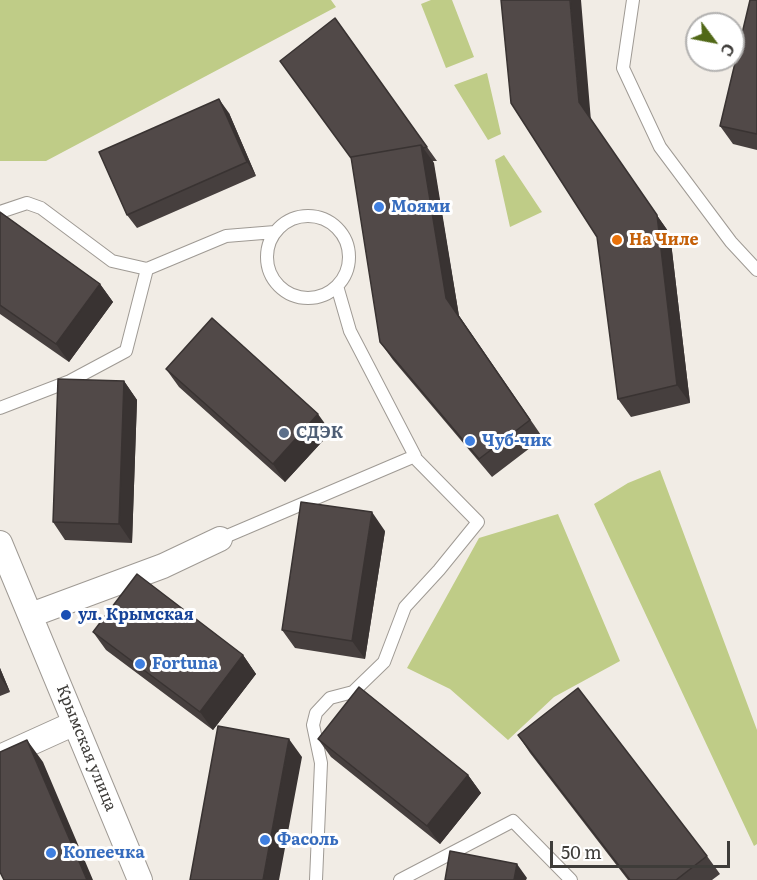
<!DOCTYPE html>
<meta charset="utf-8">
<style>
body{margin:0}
#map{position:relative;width:757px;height:880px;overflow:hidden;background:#f1ece5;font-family:Literata,serif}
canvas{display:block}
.north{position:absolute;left:685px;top:12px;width:60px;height:60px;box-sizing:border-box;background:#fff;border:2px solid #b2b1b0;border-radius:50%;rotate:122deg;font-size:16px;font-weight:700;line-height:24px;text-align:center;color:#3e3c39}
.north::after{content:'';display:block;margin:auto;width:21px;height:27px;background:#516817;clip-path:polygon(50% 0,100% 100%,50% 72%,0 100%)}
.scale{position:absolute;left:550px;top:841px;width:180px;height:27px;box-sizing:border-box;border:3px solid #3e3c39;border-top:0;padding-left:8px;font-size:18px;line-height:21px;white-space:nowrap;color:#3e3c39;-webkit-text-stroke:4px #fff;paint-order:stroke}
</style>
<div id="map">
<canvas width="757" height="880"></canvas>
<div class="north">С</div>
<div class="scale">50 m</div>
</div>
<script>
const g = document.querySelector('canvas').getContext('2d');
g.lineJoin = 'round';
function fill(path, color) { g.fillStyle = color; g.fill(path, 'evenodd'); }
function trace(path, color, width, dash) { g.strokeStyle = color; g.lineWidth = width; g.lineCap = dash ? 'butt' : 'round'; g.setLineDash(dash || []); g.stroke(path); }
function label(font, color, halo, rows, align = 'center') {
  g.font = font + ' Literata,serif'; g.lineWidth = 6; g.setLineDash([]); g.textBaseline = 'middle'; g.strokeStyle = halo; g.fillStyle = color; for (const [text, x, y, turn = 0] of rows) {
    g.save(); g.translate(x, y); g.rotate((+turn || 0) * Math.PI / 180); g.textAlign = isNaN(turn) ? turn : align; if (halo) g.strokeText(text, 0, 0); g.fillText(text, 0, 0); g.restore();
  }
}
fill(new Path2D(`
 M0,0H331L336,7L46,161H0Z
 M431,0H452L474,57L446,68L421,4Z
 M487,73L501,134L488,140L454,85Z
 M504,155L542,212L510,227L495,160Z
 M660,470L757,730V844L754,846L594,504L628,483Z
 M558,514L620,661L554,697L508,740L450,689L407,668L479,538Z`), '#bfcc87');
const lane = new Path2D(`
 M633,0L623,68L660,147L731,242L757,270
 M0,212L27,203L41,208L112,261L147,269
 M267 257a41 41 0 1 1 82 0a41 41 0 1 1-82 0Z
 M0,408L70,381L126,351L147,269L226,236L275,232
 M220,539L415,456L350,331L337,286
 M316,880L321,763L313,725L316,713L330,698L353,692L384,662L405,607L439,570L478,522L417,460
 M400,880L513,821L571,880`);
const street = new Path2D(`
 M0,543L140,880
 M31,615L163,566L220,539
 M0,757L75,723`);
trace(lane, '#9f9a94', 14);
trace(street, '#9f9a94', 26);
trace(lane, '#fff', 12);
trace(street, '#fff', 24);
fill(new Path2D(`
 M757,0V150L733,144L720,126Z
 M335,18L437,161H433L459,316L543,438L492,477L393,360L380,342Z
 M229,113L256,176L137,228L127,215Z
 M591,121L670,234L690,403L631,417L618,399Z
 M0,212L100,284L113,302L69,362L0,314Z
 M166,369L331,432L285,482L179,387Z
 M124,381L137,400L132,543L65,540L53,522Z
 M385,531L365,659L295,648L282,630Z
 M93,632L243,655L256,674L213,730L106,650Z
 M0,668L10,692L0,696Z
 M518,735L707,856L720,874L712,880H628L530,753Z
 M318,739L468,775L481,793L440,844L331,757Z`), '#463f3e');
fill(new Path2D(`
 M570,0H581L591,121L670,234L690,403L677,385L579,102Z
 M219,99L229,113L256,176L247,162Z
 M421,145L434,163L459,316L543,438L446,298Z
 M100,284L113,302L69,362L56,344Z
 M124,381L137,400L132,543L119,524Z
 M318,414L331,432L285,482L273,464Z
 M372,512L385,531L365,659L352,641Z
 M243,655L256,674L213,730L200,712Z
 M0,668L10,692L0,677Z
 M289,739L302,757L279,880H263Z
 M27,740L43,762L93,880H87Z
 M468,775L481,793L440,844L427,826Z
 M517,864L527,878L526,880H514Z`), '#393332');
const building = new Path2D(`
 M501,0H570L579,102L657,215L677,385L618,399L597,237L511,103Z
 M750,0H757V134L720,126Z
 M335,18L427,147L423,148L421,145L351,157V158L280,61Z
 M219,99L247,162L127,215L99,152Z
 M421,145L446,298L530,420L479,459L380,342L351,157Z
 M0,212L100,284L56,344L0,305Z
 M212,318L318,414L273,464L166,369Z
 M58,379L124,381L119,524L53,522Z
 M301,502L372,512L352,641L282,630Z
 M137,574L243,655L200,712L93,632Z
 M359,687L468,775L427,826L318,739Z
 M578,688L707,856L676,880H630L518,735Z
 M218,726L289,739L263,880H190Z
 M27,740L87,880H4L0,872V752Z
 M450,851L517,864L514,880H445Z`);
fill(building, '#514948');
trace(building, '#393332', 1.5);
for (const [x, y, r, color] of [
 [379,207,6,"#3f7fe0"],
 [617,240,6,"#e8710a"],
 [284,433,6,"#5c6f8a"],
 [470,441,6,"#3f7fe0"],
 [66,615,6,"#1a4fb4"],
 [140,664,6,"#3f7fe0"],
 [265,840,6,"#3f7fe0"],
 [51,853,6,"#3f7fe0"]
]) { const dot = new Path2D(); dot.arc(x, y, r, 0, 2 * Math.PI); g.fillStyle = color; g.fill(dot); trace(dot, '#fff', 2); }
label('bold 16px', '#366cbe', '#fff', [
 ["Моями",391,207],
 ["Чуб-чик",482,441],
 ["Fortuna",152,664],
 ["Фасоль",277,840],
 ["Копеечка",63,853]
], 'left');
label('bold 16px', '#c56008', '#fff', [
 ["На Чиле",629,240]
], 'left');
label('bold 16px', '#4e5e75', '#fff', [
 ["СДЭК",296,433]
], 'left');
label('bold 16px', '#164399', '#fff', [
 ["ул. Крымская",78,615]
], 'left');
label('16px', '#3e3c39', '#fff', [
 ["Крымская улица",86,748,68]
]);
</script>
